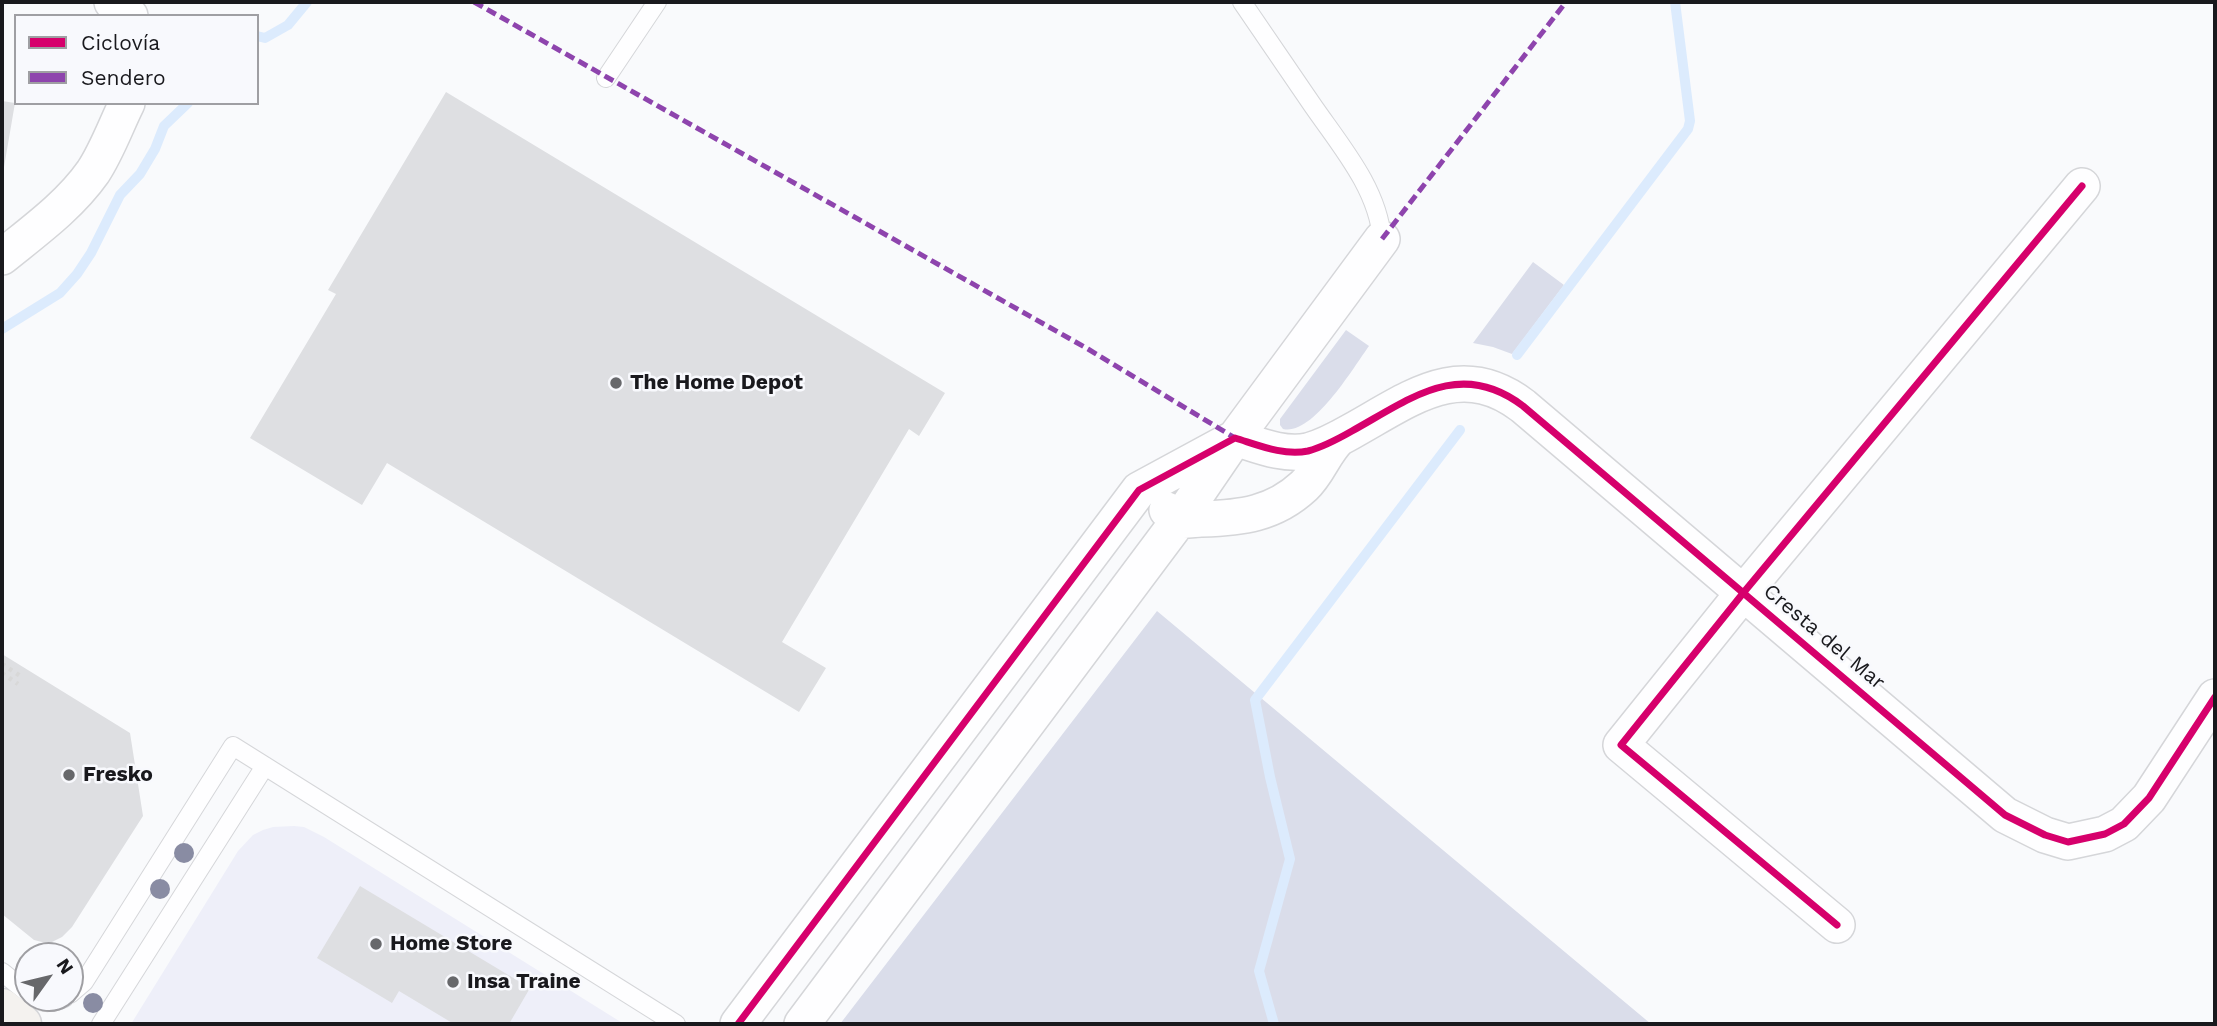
<!DOCTYPE html>
<meta charset="utf-8">
<style>
body{margin:0}
#map{position:relative;width:2217px;height:1026px;overflow:hidden;background:#f9fafc;font-family:"Work Sans",sans-serif}
canvas{display:block}
.frame{position:absolute;inset:0;border:4px solid #19191d;pointer-events:none}
.legend{position:absolute;left:14px;top:14px;width:245px;height:91px;box-sizing:border-box;background:#f8f9fd;border:2px solid #9f9fa3;margin:0;padding:9px 12px;list-style:none;font-size:21px;color:#19191d}
.legend li{display:flex;align-items:center;gap:14px;height:35px}
.legend b{width:35px;border:2px solid #9f9fa3}
.north{position:absolute;left:14px;top:942px;width:70px;height:70px;box-sizing:border-box;background:#f8f9fd;border:2px solid #9f9fa3;border-radius:50%;rotate:56deg;font-size:19px;font-weight:700;line-height:28px;text-align:center;color:#19191d}
.north::after{content:'';display:block;margin:auto;width:24px;height:32px;background:#67686b;clip-path:polygon(50% 0,100% 100%,50% 72%,0 100%)}
</style>
<div id="map">
<canvas width="2217" height="1026"></canvas>
<div class="frame"></div>
<ul class="legend">
<li><b style="height:9px;background:#d6006c"></b>Ciclovía</li>
<li><b style="height:9px;background:#8e44ad"></b>Sendero</li>
</ul>
<div class="north">N</div>
</div>
<script>
const g = document.querySelector('canvas').getContext('2d');
g.lineJoin = 'round';
function fill(path, color) { g.fillStyle = color; g.fill(path, 'evenodd'); }
function trace(path, color, width, dash) { g.strokeStyle = color; g.lineWidth = width; g.lineCap = dash ? 'butt' : 'round'; g.setLineDash(dash || []); g.stroke(path); }
function label(font, color, halo, rows, align = 'center') {
  g.font = font + ' "Work Sans",sans-serif'; g.lineWidth = 5; g.setLineDash([]); g.textBaseline = 'middle'; g.strokeStyle = halo; g.fillStyle = color; for (const [text, x, y, turn = 0] of rows) {
    g.save(); g.translate(x, y); g.rotate((+turn || 0) * Math.PI / 180); g.textAlign = isNaN(turn) ? turn : align; if (halo) g.strokeText(text, 0, 0); g.fillText(text, 0, 0); g.restore();
  }
}
fill(new Path2D(`
 M294,826L304,827L324,837L624,1024H131L238,851L253,835L263,830L273,827Z`), '#eeeff9');
fill(new Path2D(`
 M1533,262L1564,285L1512,354L1493,347L1473,343Z
 M1346,330L1369,346C1353,368 1313,436 1283,429L1280,425V419Z
 M1157,611L1651,1024H840Z`), '#daddea');
trace(new Path2D(`
 M257,36L265,38L288,25L307,2
 M2,329L60,293L77,274L91,253L120,195L140,174L155,149L164,126L188,103
 M1517,355L1688,129L1690,121L1675,2
 M1274,1024L1259,971L1290,859L1270,777L1255,700L1460,430`), '#dcebfd', 10);
fill(new Path2D(`
 M446,92L945,393L919,436L909,429L782,642L826,668L799,712L387,463L362,505L250,438L336,294L328,290Z
 M2,101L15,103L3,173H2Z
 M2,654L130,733L143,816L72,927L62,937L52,942L46,943L34,940L2,914Z
 M360,886L530,988L509,1024H454L399,991L392,1003L317,958Z`), '#dedfe2');
const service = new Path2D(`
 M1242,2C1265,36 1288,69 1311,103C1339,144 1378,188 1382,239
 M606,78L657,2
 M2,972L28,993
 M70,994L84,982L233,746L676,1024
 M34,998C43,1004 54,1003 64,998
 M101,1024L265,766`);
const minor = new Path2D(`
 M112,2L130,16
 M2,257C34,231 69,206 93,172C107,151 116,125 127,103
 M1167,510C1171,513 1176,519 1180,520C1186,521 1196,519 1202,519C1241,518 1274,514 1304,486C1319,472 1324,452 1339,438
 M1837,925L1621,745L1744,592L2082,186
 M738,1024L1139,490L1235,438C1258,445 1283,456 1308,451C1323,447 1338,439 1352,431C1410,399 1460,358 1523,406L2005,815L2045,835L2068,842L2105,834L2124,824L2149,798L2215,697
 M802,1024L1179,520L1235,438L1382,239`);
const secondary = new Path2D(`
 M2,1008L22,1024`);
trace(service, '#d5d6d9', 20);
trace(minor, '#d5d6d9', 38);
trace(secondary, '#d5d6d9', 41);
trace(new Path2D(`
 M2,664L22,677
 M2,673L18,684`), '#d8d8d8', 4.5, [3.5, 5]);
trace(service, '#fefeff', 18);
trace(minor, '#fefeff', 35);
trace(secondary, '#f4f2ef', 38);
trace(new Path2D(`
 M474,2L1088,349L1235,438
 M1382,239L1566,2`), '#8e44ad', 5, [10, 5]);
trace(new Path2D(`
 M1837,925L1621,745L1744,592L2082,186
 M738,1024L1139,490L1235,438C1258,445 1283,456 1308,451C1323,447 1338,439 1352,431C1410,399 1460,358 1523,406L2005,815L2045,835L2068,842L2105,834L2124,824L2149,798L2215,697`), '#d6006c', 7);
g.fillStyle = '#898ca3';
for (const [x, y] of [
 [184,853],
 [160,889],
 [93,1003]
]) { g.beginPath(); g.arc(x, y, 10, 0, 2 * Math.PI); g.fill(); }
for (const [x, y, r, color] of [
 [616,383,7,"#67686b"],
 [69,775,7,"#67686b"],
 [376,944,7,"#67686b"],
 [453,982,7,"#67686b"]
]) { const dot = new Path2D(); dot.arc(x, y, r, 0, 2 * Math.PI); g.fillStyle = color; g.fill(dot); trace(dot, '#f8f9fd', 2.5); }
label('bold 21px', '#19191d', '#f8f9fd', [
 ["The Home Depot",630,383],
 ["Fresko",83,775],
 ["Home Store",390,944],
 ["Insa Traine",467,982]
], 'left');
label('21px', '#19191d', '#f8f9fd', [
 ["Cresta del Mar",1824,637,40]
]);
</script>
